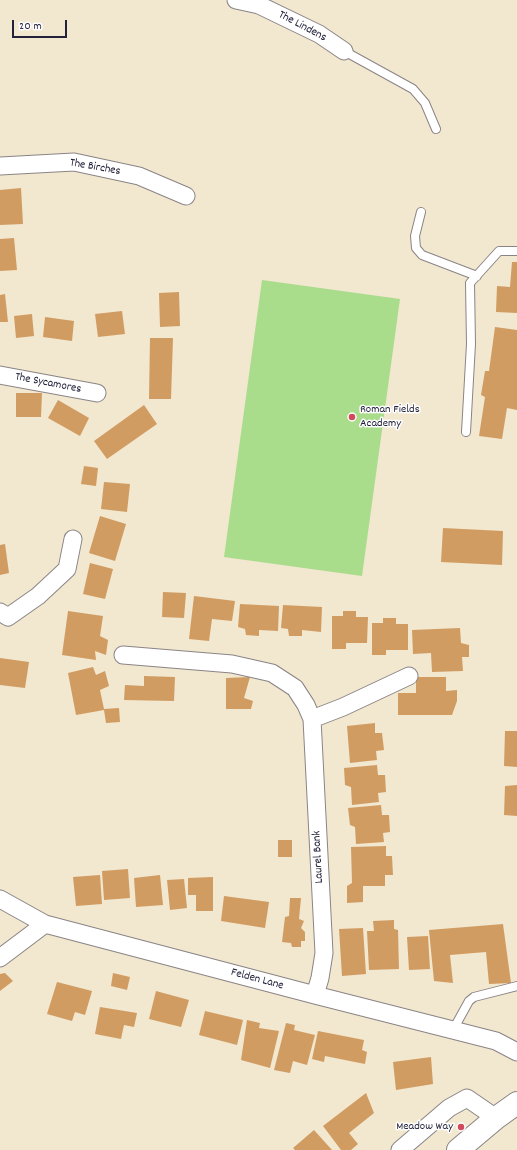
<!DOCTYPE html>
<style>
body{margin:0}
#map{position:relative;width:517px;height:1150px;overflow:hidden;background:#f2e7cf;font-family:Dekko,sans-serif}
canvas{display:block}
.scale{position:absolute;left:12px;top:20px;width:55px;height:18px;box-sizing:border-box;border:2px solid #22223b;border-top:0;padding-left:5px;font-size:12px;line-height:14px;white-space:nowrap;color:#22223b;-webkit-text-stroke:3px #fff;paint-order:stroke}
</style>
<div id="map">
<canvas width="517" height="1150"></canvas>
<div class="scale">20 m</div>
</div>
<script>
const g = document.querySelector('canvas').getContext('2d');
g.lineJoin = 'round';
function fill(path, color) { g.fillStyle = color; g.fill(path, 'evenodd'); }
function trace(path, color, width, dash) { g.strokeStyle = color; g.lineWidth = width; g.lineCap = dash ? 'butt' : 'round'; g.setLineDash(dash || []); g.stroke(path); }
function label(font, color, halo, rows, align = 'center') {
  g.font = font + ' Dekko,sans-serif'; g.lineWidth = 3; g.setLineDash([]); g.textBaseline = 'middle'; g.strokeStyle = halo; g.fillStyle = color; for (const [text, x, y, turn = 0] of rows) {
    g.save(); g.translate(x, y); g.rotate((+turn || 0) * Math.PI / 180); g.textAlign = isNaN(turn) ? turn : align; if (halo) g.strokeText(text, 0, 0); g.fillText(text, 0, 0); g.restore();
  }
}
fill(new Path2D(`
 M262,280L400,299L362,576L224,557Z`), '#a9dc8b');
fill(new Path2D(`
 M21,188L23,224L0,225V190Z
 M14,238L17,270L0,271V239Z
 M512,262H517V313L496,312L497,286L510,287Z
 M179,292L180,326L160,327L159,293Z
 M5,294L8,322H0V295Z
 M122,311L125,334L98,337L95,314Z
 M32,314L34,336L16,338L14,316Z
 M45,317L74,321L72,341L43,337Z
 M495,327L517,330V410L507,408L502,439L479,436L485,397L481,395L485,371H489Z
 M150,338H173L171,399H149Z
 M16,393H42L41,417H16Z
 M58,400L89,418L80,436L48,418Z
 M144,405L157,424L107,459L94,441Z
 M84,466L98,468L96,486L81,484Z
 M104,482L130,484L127,512L101,509Z
 M100,516L126,524L115,561L89,553Z
 M443,528L503,531L502,565L441,562Z
 M5,544L9,573L0,575V545Z
 M90,563L113,569L105,599L83,594Z
 M163,592L186,593L184,618L162,617Z
 M194,596L235,601L232,621L212,619L209,641L189,639Z
 M240,604L279,606L278,631L259,630V636L246,635L245,629L238,627Z
 M283,605L322,607L321,632L302,630V636H289L288,629L281,628Z
 M68,611L103,616L100,636L108,640L106,655L95,651L96,660L62,655Z
 M343,611H356V617H368L367,643H346V649H332V616H343Z
 M383,618H396V624H408V650H386V655H372V623H383Z
 M460,628L461,643L469,645V657H462L463,671L432,672L431,653L413,654L412,630Z
 M0,658L29,662L25,688L0,685Z
 M93,667L96,675L105,671L109,686L100,690L104,709L119,708L120,722L106,723L104,710L76,715L68,673Z
 M144,676L175,677L174,701L124,700L125,685L144,686Z
 M250,677L244,698L253,701L251,709H226V678Z
 M416,677H446V691L457,690V701L452,715H398V693H416Z
 M375,723V733H382L384,750L376,751L377,760L350,763L347,726Z
 M505,731H517V767L504,766Z
 M377,765L378,775H385L386,792L378,793L379,802L352,805L351,787L345,785L344,768Z
 M517,785V816L504,815L505,786Z
 M381,805L382,815H389L390,832L383,833L384,842L356,844L355,827L350,825L348,808Z
 M278,840H292V857H278Z
 M386,846V856H392L393,875H385V886H363V902L347,903V886L352,883L351,847Z
 M128,869L130,898L104,900L102,871Z
 M100,875L102,904L76,906L73,877Z
 M160,875L163,905L136,907L134,878Z
 M213,877V911H196V895H188V878Z
 M184,879L187,908L170,910L167,880Z
 M224,896L269,902L265,928L221,921Z
 M290,898H301L299,919L304,921L301,928L305,932V941H301V947H292L291,943L282,942L285,917L289,916Z
 M394,920V929L398,930L399,969L369,970L367,931H374L373,921Z
 M503,924L511,983L489,984L486,952L450,955L453,983L434,981L429,930Z
 M363,928L366,974L342,976L339,929Z
 M428,936L430,969L409,970L407,937Z
 M5,973L13,981L0,991V974Z
 M113,973L130,977L127,990L111,986Z
 M57,982L92,991L85,1015L75,1012L72,1021L47,1014Z
 M156,991L189,1000L181,1027L149,1019Z
 M100,1007L137,1013L134,1027L124,1025L121,1039L95,1034Z
 M205,1011L243,1020L237,1045L199,1035Z
 M247,1020L260,1023L259,1028L279,1031L270,1068L241,1060Z
 M286,1023L295,1025L294,1030L315,1035L307,1065L293,1061L290,1073L274,1070Z
 M318,1031L364,1040L362,1050L367,1052L365,1064L325,1056L324,1062L312,1059Z
 M431,1057L433,1084L396,1090L393,1062Z
 M366,1093L374,1113L349,1133L358,1144L351,1150H341L323,1126Z
 M314,1130L332,1150H295L293,1148Z`), '#d19c62');
const lane = new Path2D(`
 M344,51L413,89L425,103L436,129
 M421,212L415,236L416,248L422,255L477,276
 M466,432L471,344L470,283L499,251H517
 M453,1030L469,1001L474,997L517,986`);
const street = new Path2D(`
 M236,0L259,5L319,34L344,51
 M0,166L74,162L139,176L186,196
 M0,375L97,393
 M0,612L8,617L38,596L67,569L73,539
 M123,655L232,664L272,673L295,688L306,705L312,719L324,953L320,978L315,995
 M312,719L343,707L409,676
 M0,899L45,924L315,995L496,1041L517,1052
 M0,958L45,924
 M400,1150L449,1108L467,1098L496,1118`);
const primary = new Path2D(`
 M458,1150L496,1118L517,1103`);
trace(lane, '#8a8485', 10);
trace(street, '#8a8485', 19);
trace(primary, '#8a8485', 24);
trace(lane, '#fff', 8);
trace(street, '#fff', 17);
trace(primary, '#fff', 22);
for (const [x, y, r, color] of [
 [352,417,4,"#d1495b"],
 [461,1127,4,"#d1495b"]
]) { const dot = new Path2D(); dot.arc(x, y, r, 0, 2 * Math.PI); g.fillStyle = color; g.fill(dot); trace(dot, '#fff', 1.5); }
label('12px', '#22223b', '#fff', [
 ["The Lindens",302,27,28],
 ["The Birches",95,168,10],
 ["The Sycamores",48,384,11],
 ["Laurel Bank",319,857,-93],
 ["Felden Lane",257,980,15]
]);
label('12px', '#22223b', '#fff', [
 ["Roman Fields",360,410],
 ["Academy",360,424],
 ["Meadow Way",453,1127,"right"]
], 'left');
</script>
